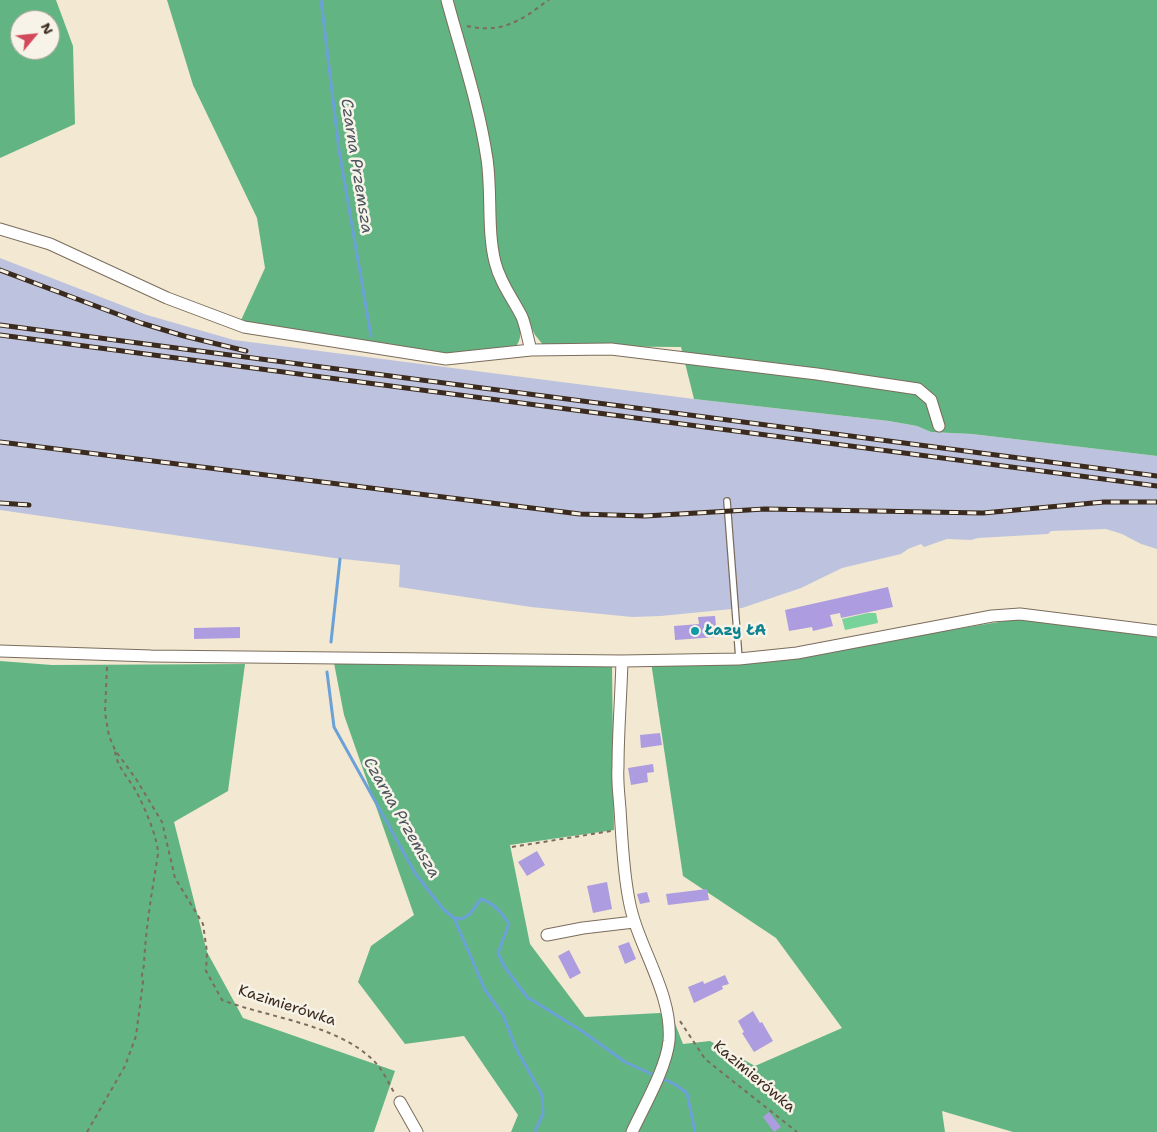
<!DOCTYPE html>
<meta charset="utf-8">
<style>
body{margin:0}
#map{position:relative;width:1157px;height:1132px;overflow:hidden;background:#f3e8d1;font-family:"Shantell Sans",sans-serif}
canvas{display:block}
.north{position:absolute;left:10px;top:10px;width:50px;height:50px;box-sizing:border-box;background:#f7f3e8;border:1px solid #aca397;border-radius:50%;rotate:62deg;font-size:14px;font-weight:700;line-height:20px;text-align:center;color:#3b2a1e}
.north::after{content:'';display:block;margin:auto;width:18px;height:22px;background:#d1495b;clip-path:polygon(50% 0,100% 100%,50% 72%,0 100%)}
</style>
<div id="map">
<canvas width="1157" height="1132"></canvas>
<div class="north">N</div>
</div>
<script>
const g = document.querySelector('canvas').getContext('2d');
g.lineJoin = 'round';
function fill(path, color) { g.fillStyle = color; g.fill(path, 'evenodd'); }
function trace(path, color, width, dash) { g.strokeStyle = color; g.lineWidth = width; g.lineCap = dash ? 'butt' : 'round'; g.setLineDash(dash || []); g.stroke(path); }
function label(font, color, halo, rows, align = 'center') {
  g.font = font + ' "Shantell Sans",sans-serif'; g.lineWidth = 5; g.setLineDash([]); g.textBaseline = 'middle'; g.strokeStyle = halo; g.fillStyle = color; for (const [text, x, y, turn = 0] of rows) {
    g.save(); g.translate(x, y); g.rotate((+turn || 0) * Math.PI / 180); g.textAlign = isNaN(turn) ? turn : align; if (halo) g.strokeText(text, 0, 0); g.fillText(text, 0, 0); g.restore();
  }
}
fill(new Path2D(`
 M0,258L147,315L234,340L694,399L889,421L917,426L931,432L972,434L1157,456V549L1141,544L1122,534L1106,529L1051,531L1048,534L978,538L971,540L947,539L924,547L921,544L908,549L901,554L842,568L801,588L742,608L661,616L632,617L531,607L399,587L400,565L334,558L0,510Z`), '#bdc3de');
fill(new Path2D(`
 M868,613H876L878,623L845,630L842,619Z`), '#78d39a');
fill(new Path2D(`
 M0,0H56L73,46L75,124L0,158ZM20,20H50V50H20Z
 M167,0H442L465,80L481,146L489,252L520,324C521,334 521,340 515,348L446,364L237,329L265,268L257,218L193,85Z
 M452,0H1157V456L972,434L931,432L917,426L889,421L694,399L681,347L544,346L535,335L501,266L496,241L495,186Z
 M1017,619L1157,637V1132H1013L942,1111L945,1132H511L518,1115L464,1036L405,1044L358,982L371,946L414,915L344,715L334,663L612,664L614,830L510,845L530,944L585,1017L660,1013L674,1021L683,1044L710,1041L755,1066L842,1028L776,938L683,876L651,662L737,665Z
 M0,661L52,665L245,664L228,791L174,822L207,952L243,1018L395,1071L374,1132H0Z`), '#62b582');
trace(new Path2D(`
 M321,0L339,150L371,336
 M331,642L340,559
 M327,672L334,727L415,873L443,909L454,918L461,919L469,915L481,899C495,904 501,912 509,924L498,953L504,966L527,997L582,1031L625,1062L656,1076
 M454,918L485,990L503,1015L516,1048L542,1095L543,1114L536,1129V1132
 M662,1078L676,1085L687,1093L695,1132`), '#6ca1d8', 3);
fill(new Path2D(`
 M888,587L893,607L841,618L840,613L830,615L833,626L813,631L812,627L789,631L785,610Z
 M715,616L717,637L675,640L674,626L699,624L698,617Z
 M240,627V638L194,639V628Z
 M660,733L662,745L641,748L640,735Z
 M653,764L654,772L647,773L648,782L631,785L628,768Z
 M537,851L545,865L527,876L518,862Z
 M607,882L612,909L593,913L587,886Z
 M707,889L709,900L668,905L666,894Z
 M647,892L650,902L640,904L637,894Z
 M629,942L636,959L625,964L618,946Z
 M569,950L581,973L570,979L558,956Z
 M725,975L729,984L722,986L723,989L694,1003L688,987L703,981L704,984Z
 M753,1011L760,1023L762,1022L773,1041L754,1052L742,1033L744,1032L738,1021Z
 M769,1112L781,1127L774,1132L763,1117Z`), '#ad9cdf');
const service = new Path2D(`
 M727,501L739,659`);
const minor = new Path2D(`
 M447,0C461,52 479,105 487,159C492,193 487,230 495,262C500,283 513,299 522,317C526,327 528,340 531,350
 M0,229L50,244L167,298L244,327L446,359L531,350L611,349L817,374L918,389L931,400L939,426
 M0,651L151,656L622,661L739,659L797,653L992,616L1020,614L1157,631
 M622,661C621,697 618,732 618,767C617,781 619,795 620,809C622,839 623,870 629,900C637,946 673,993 669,1041C666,1069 644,1106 632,1132
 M547,935L583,928L634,922
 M400,1102L417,1132`);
trace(service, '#7b6c5d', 8);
trace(minor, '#7b6c5d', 13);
trace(new Path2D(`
 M467,26C491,31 505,28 526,16C534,11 541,5 549,0
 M107,667L105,713L109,736L115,750L136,779L162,822L175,878L203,924L207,952L206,971L222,1000C269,1018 337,1024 374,1061C383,1070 389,1084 395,1094
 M512,847L611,831
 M680,1021L705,1059L797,1132
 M87,1132L125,1066L136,1036L143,982C140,975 144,970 144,963C146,926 152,891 158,854C158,838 144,806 136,791C128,777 116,766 115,750`), '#7b6c5d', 2, [4, 4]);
trace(service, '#fff', 5.5);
trace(minor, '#fff', 11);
const rail = new Path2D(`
 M0,270L141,323L184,336L246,351
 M0,325L1157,476
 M0,335L1157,486
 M0,442L580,514L645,516L765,509L983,513L1104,502H1157
 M0,503L29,505`);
trace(rail, '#3b2a1e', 5);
trace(rail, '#f7f3e8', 3, [9]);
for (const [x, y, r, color] of [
 [695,631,5,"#0f9aa8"]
]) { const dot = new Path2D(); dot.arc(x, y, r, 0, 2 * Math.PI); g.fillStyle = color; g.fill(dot); trace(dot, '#f7f3e8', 2); }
label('bold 15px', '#0d838f', '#f7f3e8', [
 ["Łazy ŁA",705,631]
], 'left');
label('15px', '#3b2a1e', '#f7f3e8', [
 ["Kazimierówka",287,1006,18],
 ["Kazimierówka",754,1077,40]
]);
label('italic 16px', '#4c545f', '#f7f3e8', [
 ["Czarna Przemsza",356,166,81],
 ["Czarna Przemsza",401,818,60]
]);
</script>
